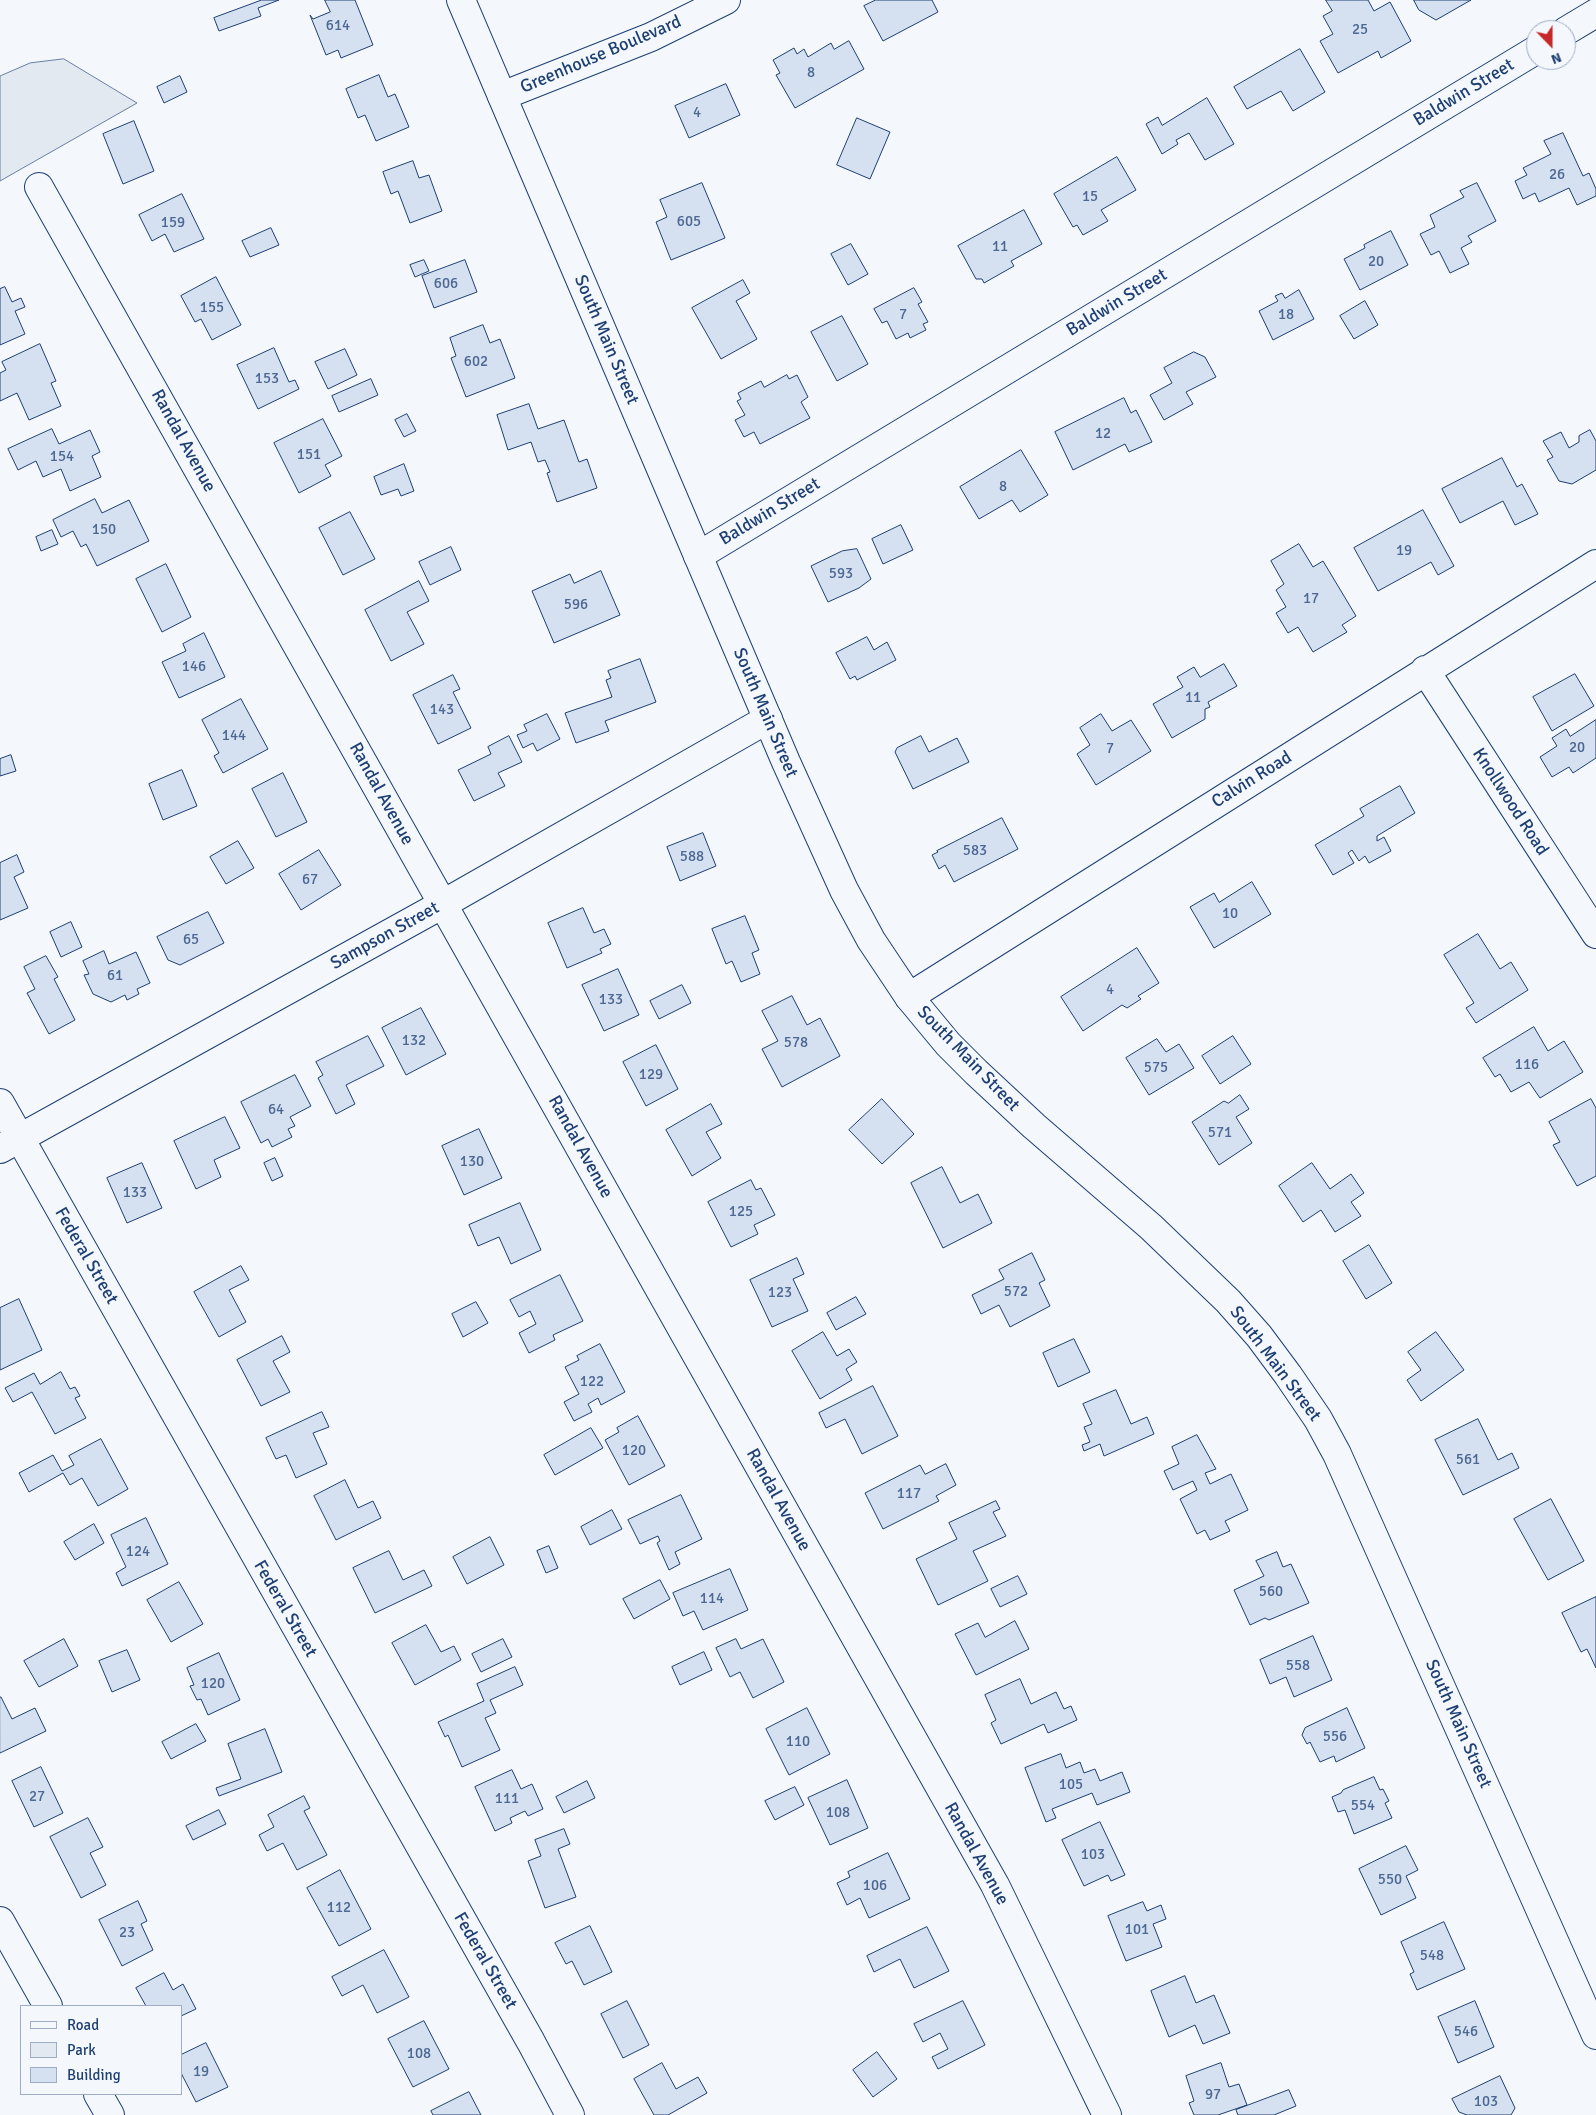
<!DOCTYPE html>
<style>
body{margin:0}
#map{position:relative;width:1596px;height:2115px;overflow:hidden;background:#f4f7fb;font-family:Signika,sans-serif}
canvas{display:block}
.legend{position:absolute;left:20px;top:2005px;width:162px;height:90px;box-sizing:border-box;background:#f4f7fb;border:1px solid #9eadc5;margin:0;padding:6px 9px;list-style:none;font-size:15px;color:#1d3f73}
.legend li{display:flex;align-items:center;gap:10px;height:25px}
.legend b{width:25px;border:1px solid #9eadc5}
.north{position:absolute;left:1526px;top:20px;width:50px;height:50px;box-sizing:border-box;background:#f4f7fb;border:1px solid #9eadc5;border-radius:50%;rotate:158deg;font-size:14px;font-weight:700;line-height:20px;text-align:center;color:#1d3f73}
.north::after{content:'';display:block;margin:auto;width:18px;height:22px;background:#c62828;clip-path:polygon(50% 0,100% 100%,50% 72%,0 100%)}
</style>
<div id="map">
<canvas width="1596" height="2115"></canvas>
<ul class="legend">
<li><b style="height:6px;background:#f4f7fb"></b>Road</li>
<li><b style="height:14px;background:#e3e9f0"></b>Park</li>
<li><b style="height:14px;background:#d5e0f0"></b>Building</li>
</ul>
<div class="north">N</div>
</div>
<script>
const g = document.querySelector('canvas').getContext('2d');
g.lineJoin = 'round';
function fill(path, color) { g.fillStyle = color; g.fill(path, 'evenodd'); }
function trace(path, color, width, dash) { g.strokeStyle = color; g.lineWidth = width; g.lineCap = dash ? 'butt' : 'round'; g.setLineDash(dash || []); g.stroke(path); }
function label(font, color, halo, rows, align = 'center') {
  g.font = font + ' Signika,sans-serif'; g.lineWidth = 4; g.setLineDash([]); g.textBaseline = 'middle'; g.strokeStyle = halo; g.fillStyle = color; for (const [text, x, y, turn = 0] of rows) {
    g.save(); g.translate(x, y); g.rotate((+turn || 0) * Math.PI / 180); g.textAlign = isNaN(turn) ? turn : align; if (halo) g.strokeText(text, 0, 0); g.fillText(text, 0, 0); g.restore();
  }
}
const green = new Path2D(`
 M64,59L137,103L0,181V76L30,63Z`);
fill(green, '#e3e9f0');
trace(green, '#687fa3', 1);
const building = new Path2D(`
 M262,0H279L258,8L261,16L219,31L214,18Z
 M325,0H355L373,45L341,58L338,50L326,55L310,15L313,19L330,12Z
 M876,0H932L938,12L883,41L864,6Z
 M1326,0H1368L1374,11L1390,2L1411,41L1381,58L1378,51L1338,73L1320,41L1333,34L1323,16L1332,11Z
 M1414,0H1471L1436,20L1419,10Z
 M849,41L864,69L795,108L776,75L780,73L773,60L794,48L797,54L804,49L808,57L831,43L834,49Z
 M1300,49L1325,92L1293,111L1281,91L1247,109L1234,87Z
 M379,75L388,97L395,94L409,127L376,141L365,115L358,118L346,89Z
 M180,76L187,92L164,103L157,87Z
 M726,84L740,115L689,138L675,106Z
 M1207,98L1234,144L1205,160L1189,133L1176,140L1178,144L1162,154L1146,124L1158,117L1162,125Z
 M857,118L890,132L870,179L837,165Z
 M134,121L154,171L123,184L103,134Z
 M1563,133L1583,176L1589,173L1596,189V196L1577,205L1569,188L1539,202L1535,193L1523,199L1515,181L1527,175L1523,168L1551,154L1544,141Z
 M1117,157L1136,190L1101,210L1108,221L1083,235L1077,225L1073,227L1054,194Z
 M413,161L419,178L429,175L442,211L410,223L398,191L391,194L383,172Z
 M702,183L725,238L671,260L656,222L667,217L660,200Z
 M1477,183L1496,221L1468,236L1472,242L1461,248L1469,264L1450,273L1439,251L1431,255L1420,234L1435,227L1430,215L1464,197L1460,191Z
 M182,194L204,239L174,252L165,234L152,241L139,215Z
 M1024,210L1042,244L1011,261L1014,266L984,283L982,279H976L958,246Z
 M271,228L279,245L250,257L242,241Z
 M1391,231L1408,265L1360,290L1344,259L1365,248L1364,245Z
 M851,244L868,274L848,285L831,254Z
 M424,260L429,271L415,277L410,265Z
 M465,260L477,292L434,308L422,276Z
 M216,277L241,325L212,340L201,319L195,322L181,296Z
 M743,280L750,293L736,301L757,339L721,359L692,308Z
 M5,287L12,302L21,298L25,307L15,311L25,334L0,345V289Z
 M914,288L922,302L918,304L928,322L923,324L926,330L910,338L908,333L896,339L887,321L882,323L874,309Z
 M1299,290L1314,319L1273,340L1259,311L1278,301L1275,296L1282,293L1285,298Z
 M1365,301L1378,325L1354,339L1340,316Z
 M842,316L868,364L837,381L811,332Z
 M483,325L490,343L500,339L515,378L466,397L451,358L456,356L450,338Z
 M40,344L56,381L51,383L61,406L29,420L17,393L0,401V373L6,370L2,362Z
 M274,348L289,382L295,380L299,389L258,409L237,365Z
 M345,349L357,375L328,389L315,362Z
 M1194,352L1205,357L1216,377L1186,392L1193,404L1164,420L1150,395L1172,383L1164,368Z
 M787,375L789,379L797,375L808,397L801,402L810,418L760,444L754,432L744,437L735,420L745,415L737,401L741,399L738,393L761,381L764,387Z
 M371,379L378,395L339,412L332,396Z
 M1124,398L1131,413L1136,410L1152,442L1129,452L1125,444L1073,470L1055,432Z
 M529,404L538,429L564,420L579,462L587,459L597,488L557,502L547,473L550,472L545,460L538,462L531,442L508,450L497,415Z
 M407,414L416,431L404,437L395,420Z
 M323,419L342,456L325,465L331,476L299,493L274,443Z
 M52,429L59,444L90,430L100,452L92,456L101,477L70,491L61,469L43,477L36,461L18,470L8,449Z
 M1590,430L1596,441V470L1572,484L1559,481L1547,460L1553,457L1543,441L1561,432L1569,448L1579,442V436Z
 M1021,450L1048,495L1020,512L1012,500L979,519L960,487Z
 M1502,458L1517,487L1522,484L1538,514L1515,525L1503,501L1460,523L1442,489Z
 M404,464L414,491L401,496L398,489L381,495L374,477Z
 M95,499L102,513L129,500L149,541L97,566L86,544L81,547L73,531L61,537L53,520Z
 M1423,510L1454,566L1438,575L1431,562L1378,591L1354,548Z
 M350,512L375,559L343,575L319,528Z
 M901,525L913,550L883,564L872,539Z
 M52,530L58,544L41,551L36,537Z
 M1299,544L1313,567L1323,561L1356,616L1342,625L1347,632L1313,652L1298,627L1288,633L1276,613L1286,607L1276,590L1284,584L1271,561Z
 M451,547L461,570L430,585L419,562Z
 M857,549L871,579L859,588L828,602L811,566L842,551Z
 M166,564L191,617L162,632L136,579Z
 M601,571L620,615L554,643L532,591L570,574L574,583Z
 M419,581L429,601L407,612L424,644L391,661L365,610Z
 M204,633L225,677L179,698L162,662L186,651L183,644Z
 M867,637L874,650L887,642L896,660L857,680L855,676L850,679L836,653Z
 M640,659L656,702L605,721L609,731L576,743L565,713L612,697L606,680L611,678L608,671Z
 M1224,664L1237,686L1208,702L1210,707L1205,709V719L1172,738L1153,704L1183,687L1177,677L1194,667L1200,677Z
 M1575,674L1594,706L1552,731L1533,697Z
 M453,675L460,689L453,692L471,728L438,744L413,695Z
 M241,699L268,749L223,773L214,756L219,753L202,720Z
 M547,714L560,739L537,751L533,743L523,748L517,735L527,731L524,725Z
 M1101,714L1112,731L1131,720L1151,751L1096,785L1077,754L1090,745L1080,728Z
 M1596,720V758L1573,773L1569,767L1552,777L1540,757L1557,746L1552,738L1566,729L1570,736Z
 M509,736L522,762L498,773L505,786L474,801L458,770L491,754L488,747Z
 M921,736L929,752L957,738L969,762L913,789L895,752L897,748Z
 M11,755L16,771L0,776V759Z
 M182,770L197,806L163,820L149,784Z
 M283,773L307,822L276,837L252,789Z
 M1400,786L1415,813L1377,836V841L1384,837L1391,851L1369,863L1365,856L1359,861L1352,850L1348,853L1354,863L1333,875L1315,845L1364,816L1360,809Z
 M1002,818L1018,849L954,882L945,865L939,869L932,855L938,852L937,851Z
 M703,833L716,866L680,881L667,847Z
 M238,841L254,868L226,884L210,857Z
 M319,850L341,885L301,910L279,874Z
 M17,855L24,872L14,877L28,908L0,920V863Z
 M1252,882L1271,914L1214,948L1190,907L1214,893L1219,902Z
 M583,908L594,933L604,929L611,944L600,949L602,953L567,968L548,923Z
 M208,912L224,943L180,965L168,960L157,937Z
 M745,916L759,950L752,953L760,974L741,982L732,961L726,964L712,929Z
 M71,922L82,947L61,957L50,932Z
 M1478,934L1500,969L1511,962L1528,990L1476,1023L1466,1008L1474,1003L1444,955Z
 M1137,948L1159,983L1138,996L1141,999L1127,1008L1122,1005L1083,1031L1061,997Z
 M104,951L109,964L136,952L150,983L137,989L139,994L127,1000L125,995L111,1002L93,994L84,975L89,974L83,961Z
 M46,956L58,977L54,979L75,1020L49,1034L27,993L35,989L24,967Z
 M618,969L639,1015L604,1031L582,985Z
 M682,985L691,1003L659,1019L650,1001Z
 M792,996L807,1025L820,1018L840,1056L782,1087L762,1049L778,1041L762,1011Z
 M421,1008L446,1054L406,1075L382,1028Z
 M1534,1027L1548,1051L1564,1041L1583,1072L1540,1098L1529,1082L1511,1092L1500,1074L1495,1077L1483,1058Z
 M368,1036L384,1066L346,1085L355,1104L336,1114L318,1078L323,1075L316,1062Z
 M1233,1036L1251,1064L1220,1084L1202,1056Z
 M1157,1039L1166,1052L1179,1044L1194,1068L1149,1095L1126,1058Z
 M656,1045L678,1089L646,1106L623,1062Z
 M295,1075L311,1106L290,1117L295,1126L288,1129L292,1137L272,1147L268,1139L261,1143L241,1102Z
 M1240,1095L1249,1109L1236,1117L1252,1143L1219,1165L1192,1122L1224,1101L1228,1103Z
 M882,1099L914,1134L882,1164L849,1130Z
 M1591,1099L1596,1108V1176L1577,1186L1553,1145L1560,1142L1549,1122Z
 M711,1104L722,1124L706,1132L721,1158L692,1176L666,1130Z
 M225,1117L240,1148L214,1160L221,1177L196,1189L174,1141Z
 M479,1129L502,1178L464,1195L442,1146Z
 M275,1158L283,1176L272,1181L264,1163Z
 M142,1163L162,1208L127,1223L107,1178Z
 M1312,1163L1330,1189L1351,1174L1364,1193L1351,1202L1361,1216L1335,1232L1321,1210L1303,1222L1279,1186Z
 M942,1167L960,1203L978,1194L992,1223L943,1248L911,1183Z
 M751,1180L756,1190L761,1188L775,1215L754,1225L758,1234L731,1247L708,1202Z
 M520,1203L541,1250L511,1264L499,1237L478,1246L469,1225Z
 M1369,1245L1392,1283L1366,1299L1343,1261Z
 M1032,1253L1045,1280L1039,1283L1050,1306L1010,1327L999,1305L981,1314L972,1295L1004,1279L999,1270Z
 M797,1258L804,1274L793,1279L808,1311L772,1327L750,1280Z
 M241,1266L249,1280L229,1290L246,1322L219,1337L194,1292Z
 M560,1275L583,1321L553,1335L555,1340L529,1353L519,1333L536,1324L530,1311L519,1317L510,1300Z
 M856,1297L866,1314L836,1330L827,1313Z
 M19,1299L42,1350L0,1370V1308Z
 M476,1302L488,1323L463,1337L452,1314Z
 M823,1332L837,1356L849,1349L857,1362L846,1369L852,1380L820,1399L792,1351Z
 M1436,1332L1464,1370L1421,1401L1407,1380L1421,1370L1408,1352Z
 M282,1336L290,1352L273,1361L290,1392L261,1406L237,1360Z
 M1074,1339L1090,1372L1058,1387L1043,1353Z
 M600,1344L625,1392L601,1405L598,1398L588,1404L592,1412L574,1421L564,1402L579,1394L565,1367L579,1360L577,1356Z
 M61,1372L70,1389L75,1387L80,1396L75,1398L86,1418L55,1434L32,1392L13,1402L5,1388L34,1373L40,1384Z
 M873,1386L898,1436L862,1454L845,1419L826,1428L819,1413Z
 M1116,1390L1131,1424L1147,1417L1154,1434L1104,1456L1100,1444L1084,1451L1082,1445L1090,1442L1084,1427L1092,1424L1083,1404Z
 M322,1412L329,1427L313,1433L327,1464L296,1478L286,1455L276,1459L266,1438Z
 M638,1416L665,1466L629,1485L605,1440L619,1432L617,1428Z
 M1478,1419L1498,1460L1512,1453L1519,1468L1463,1495L1435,1440Z
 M591,1428L603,1448L555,1475L544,1455Z
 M1197,1435L1216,1469L1205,1473L1210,1484L1231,1474L1248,1510L1225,1521L1230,1531L1210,1540L1205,1530L1197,1534L1180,1499L1197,1490L1193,1481L1173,1490L1164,1471L1179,1464L1172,1447Z
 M101,1439L128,1489L98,1506L82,1478L70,1485L63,1473L29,1492L19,1473L53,1455L62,1471L74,1465L69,1456Z
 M946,1464L956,1485L936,1496L939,1501L883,1529L865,1493L920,1465L925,1474Z
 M345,1480L358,1508L373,1501L381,1518L336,1540L314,1496Z
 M681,1495L702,1539L675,1552L680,1564L669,1570L657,1543L660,1541L658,1536L640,1544L628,1520Z
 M1551,1499L1584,1561L1548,1580L1514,1519Z
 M996,1501L1000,1509L993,1512L1006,1536L973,1551L988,1581L938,1605L916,1559L957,1539L949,1523Z
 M612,1510L622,1529L590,1545L581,1527Z
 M146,1518L168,1564L122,1586L116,1573L126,1567L111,1535Z
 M94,1524L104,1543L75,1560L64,1542Z
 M490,1537L504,1565L467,1584L453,1557Z
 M549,1546L558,1568L546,1573L537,1551Z
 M389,1551L403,1580L424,1570L432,1586L375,1613L353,1568Z
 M1277,1552L1283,1567L1291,1564L1309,1603L1269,1620L1265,1618L1250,1625L1234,1590L1264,1576L1256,1561Z
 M730,1569L748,1610L703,1630L694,1611L683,1616L673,1593Z
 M1018,1576L1027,1594L1000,1607L991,1589Z
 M660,1580L670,1599L634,1619L623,1599Z
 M179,1582L203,1624L171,1642L147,1600Z
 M1596,1597V1668L1587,1649L1581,1652L1562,1613Z
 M1015,1621L1029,1649L976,1675L955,1634L978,1623L985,1637Z
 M426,1625L441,1652L454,1646L461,1660L415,1685L392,1643Z
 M1313,1636L1332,1680L1294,1697L1286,1677L1270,1684L1260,1660Z
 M64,1639L78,1666L39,1687L24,1661Z
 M503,1639L512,1657L481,1672L472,1654Z
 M736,1639L741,1649L763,1639L784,1682L753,1698L740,1672L730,1677L716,1648Z
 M127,1650L140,1680L112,1692L99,1661Z
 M704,1652L712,1670L680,1685L672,1667Z
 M219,1653L240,1700L208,1715L201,1699L197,1700L190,1686L194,1685L187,1668Z
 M515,1667L523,1685L490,1700L496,1713L485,1718L500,1750L462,1767L448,1735L445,1737L438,1722L484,1701L477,1684Z
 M1020,1679L1031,1704L1056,1692L1064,1709L1071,1706L1077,1720L1048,1733L1044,1724L1001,1744L991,1723L996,1720L985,1695Z
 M0,1697H1L12,1719L35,1708L46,1731L0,1753Z
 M807,1708L830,1754L789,1775L766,1729Z
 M1347,1708L1365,1748L1336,1762L1334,1756L1320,1762L1310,1742L1307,1744L1302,1735L1305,1728Z
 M196,1724L206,1741L171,1759L162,1742Z
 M265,1729L282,1772L219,1796L216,1788L241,1779L228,1744Z
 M1061,1754L1066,1768L1080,1762L1084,1773L1095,1769L1100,1781L1122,1772L1130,1792L1097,1805L1092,1793L1052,1809L1056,1818L1046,1822L1025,1768Z
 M41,1767L63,1813L34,1827L12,1781Z
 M512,1770L521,1789L532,1784L543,1809L528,1816L525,1811L510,1818L512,1823L495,1831L475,1787Z
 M1374,1777L1380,1790L1383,1789L1389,1801L1385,1803L1392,1818L1354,1834L1345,1810L1338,1812L1332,1797L1341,1793L1343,1790Z
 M847,1780L868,1828L830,1845L808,1798Z
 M587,1781L595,1798L564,1813L556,1797Z
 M795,1787L804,1805L775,1820L765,1801Z
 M304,1796L310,1808L304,1811L327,1855L297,1870L283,1843L267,1851L259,1835L274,1827L268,1815Z
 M219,1810L226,1824L193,1840L186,1826Z
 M88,1818L103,1847L90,1853L106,1885L81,1898L50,1837Z
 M1100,1822L1125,1875L1111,1881L1108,1875L1084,1886L1062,1840Z
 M564,1829L570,1844L558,1849L576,1897L545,1908L528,1861L541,1856L535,1840Z
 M1406,1846L1418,1870L1406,1876L1416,1898L1381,1915L1359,1869Z
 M888,1853L910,1899L869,1918L860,1898L847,1905L837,1883L850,1877L848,1872Z
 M340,1870L371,1929L339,1946L307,1888Z
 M138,1901L147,1921L141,1924L153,1950L122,1966L99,1920Z
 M1143,1902L1147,1911L1161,1905L1166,1919L1153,1924L1162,1947L1126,1961L1108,1916Z
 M1444,1922L1465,1969L1417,1990L1410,1974L1414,1972L1401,1942Z
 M590,1926L612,1972L584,1985L572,1961L566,1964L555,1943Z
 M927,1927L949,1971L914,1988L900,1959L874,1972L867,1956Z
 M384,1950L409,1997L377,2013L363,1985L342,1996L332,1977Z
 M164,1973L173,1990L183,1984L196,2009L181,2016V2006H146L136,1988Z
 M1185,1976L1196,2003L1214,1995L1230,2033L1203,2044L1195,2025L1169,2037L1151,1991Z
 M627,2001L649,2045L623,2058L601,2014Z
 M963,2001L985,2045L938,2069L932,2057L948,2049L940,2033L923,2042L914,2024Z
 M1475,2001L1494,2047L1458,2063L1438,2017Z
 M424,2021L449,2069L413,2087L388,2039Z
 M206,2043L228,2087L196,2102L181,2073V2055Z
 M877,2052L897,2079L873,2097L853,2070Z
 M662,2063L676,2089L698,2077L707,2093L668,2115H654L634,2079Z
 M1221,2063L1229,2087L1239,2084L1247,2105L1218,2115H1194L1189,2103L1194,2101L1186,2076Z
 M1500,2076L1515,2108L1511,2115H1467L1459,2112L1452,2099Z
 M1289,2090L1296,2106L1274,2115H1238L1236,2110Z
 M469,2092L481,2115H433L431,2111Z`);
fill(building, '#d5e0f0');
trace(building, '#1d3f73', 1);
const minor = new Path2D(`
 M1566,31L1596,13
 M502,96L651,37L726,0
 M39,187L995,1885L1107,2115
 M698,556L1536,50
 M1425,670L1596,934
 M909,997L1596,564
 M0,1103L531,2042L570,2115
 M0,1149L443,904L768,719
 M0,1921L48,2006
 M98,2094L110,2115`);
const tertiary = new Path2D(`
 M461,0L786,762L844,890L871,940L909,997L948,1044L976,1072L1034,1126L1151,1227L1228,1301L1259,1336L1288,1375L1318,1419L1337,1454L1596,2035`);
trace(minor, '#1d3f73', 30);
trace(tertiary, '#1d3f73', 30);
trace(minor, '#f4f7fb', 28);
trace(tertiary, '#f4f7fb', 28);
label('15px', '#4b6792', null, [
 ["614",338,26],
 ["25",1360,30],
 ["8",811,73],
 ["4",697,113],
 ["26",1557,175],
 ["15",1090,197],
 ["605",689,222],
 ["159",173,223],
 ["11",1000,247],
 ["20",1376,262],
 ["606",446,284],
 ["155",212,308],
 ["7",903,315],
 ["18",1286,315],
 ["602",476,362],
 ["153",267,379],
 ["12",1103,434],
 ["151",309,455],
 ["154",62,457],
 ["8",1003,487],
 ["150",104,530],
 ["19",1404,551],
 ["593",841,574],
 ["17",1311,599],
 ["596",576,605],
 ["146",194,667],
 ["11",1193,698],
 ["143",442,710],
 ["144",234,736],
 ["20",1577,748],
 ["7",1110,749],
 ["583",975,851],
 ["588",692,857],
 ["67",310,880],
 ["10",1230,914],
 ["65",191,940],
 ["61",115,976],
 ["4",1110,990],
 ["133",611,1000],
 ["132",414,1041],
 ["578",796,1043],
 ["116",1527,1065],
 ["575",1156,1068],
 ["129",651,1075],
 ["64",276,1110],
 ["571",1220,1133],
 ["130",472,1162],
 ["133",135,1193],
 ["125",741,1212],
 ["572",1016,1292],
 ["123",780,1293],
 ["122",592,1382],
 ["120",634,1451],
 ["561",1468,1460],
 ["117",909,1494],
 ["124",138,1552],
 ["560",1271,1592],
 ["114",712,1599],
 ["558",1298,1666],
 ["120",213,1684],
 ["556",1335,1737],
 ["110",798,1742],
 ["105",1071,1785],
 ["27",37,1797],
 ["111",507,1799],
 ["554",1363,1806],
 ["108",838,1813],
 ["103",1093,1855],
 ["550",1390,1880],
 ["106",875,1886],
 ["112",339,1908],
 ["101",1137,1930],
 ["23",127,1933],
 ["548",1432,1956],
 ["546",1466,2032],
 ["108",419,2054],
 ["19",201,2072],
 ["97",1213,2095],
 ["103",1486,2102]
]);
label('18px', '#1d3f73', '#f4f7fb', [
 ["Greenhouse Boulevard",601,55,-23],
 ["Baldwin Street",1464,93,-31],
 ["Baldwin Street",1117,303,-31],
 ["South Main Street",606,340,67],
 ["Randal Avenue",183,441,61],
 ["Baldwin Street",770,512,-31],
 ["South Main Street",765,713,67],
 ["Calvin Road",1252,780,-32],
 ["Randal Avenue",381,794,61],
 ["Knollwood Road",1510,802,57],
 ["Sampson Street",385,936,-29],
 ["South Main Street",968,1059,46],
 ["Randal Avenue",580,1147,61],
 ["Federal Street",86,1256,60],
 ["South Main Street",1275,1364,53],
 ["Randal Avenue",778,1500,61],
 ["Federal Street",285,1609,60],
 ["South Main Street",1458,1724,66],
 ["Randal Avenue",976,1854,61],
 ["Federal Street",485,1961,60]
]);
</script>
